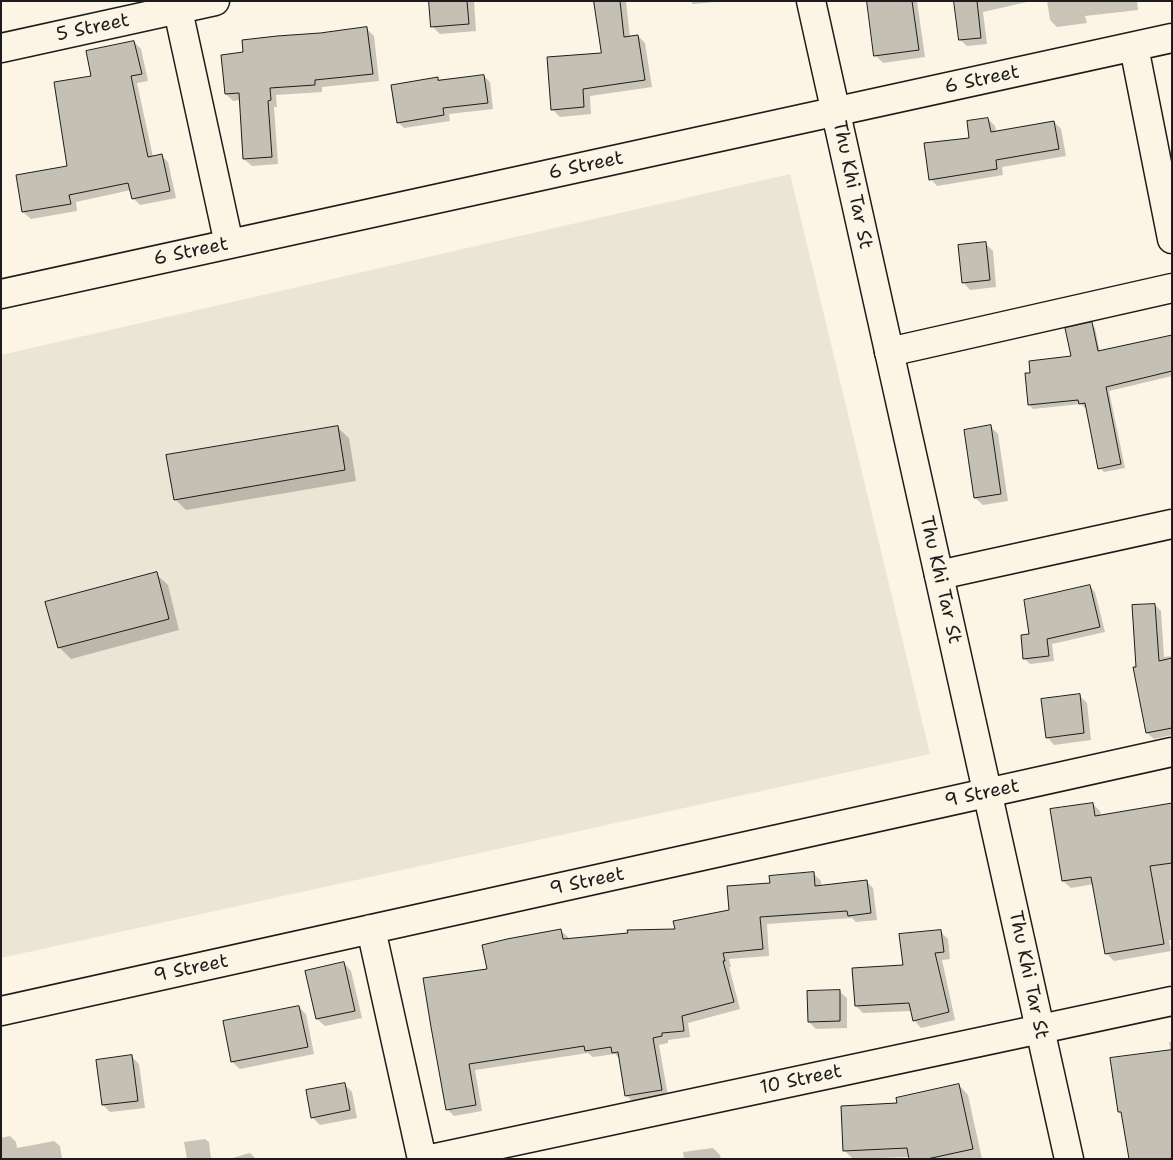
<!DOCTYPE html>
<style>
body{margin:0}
#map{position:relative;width:1173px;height:1160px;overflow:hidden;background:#fcf5e5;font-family:"Shantell Sans",sans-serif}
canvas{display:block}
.frame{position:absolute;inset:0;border:2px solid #1c1c1c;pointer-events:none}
</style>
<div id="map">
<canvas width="1173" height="1160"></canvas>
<div class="frame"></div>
</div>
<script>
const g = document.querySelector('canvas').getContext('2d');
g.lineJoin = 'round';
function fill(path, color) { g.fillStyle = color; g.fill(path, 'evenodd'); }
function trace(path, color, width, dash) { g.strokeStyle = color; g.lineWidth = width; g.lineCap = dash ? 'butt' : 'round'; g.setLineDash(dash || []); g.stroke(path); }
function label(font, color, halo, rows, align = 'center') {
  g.font = font + ' "Shantell Sans",sans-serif'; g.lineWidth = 4; g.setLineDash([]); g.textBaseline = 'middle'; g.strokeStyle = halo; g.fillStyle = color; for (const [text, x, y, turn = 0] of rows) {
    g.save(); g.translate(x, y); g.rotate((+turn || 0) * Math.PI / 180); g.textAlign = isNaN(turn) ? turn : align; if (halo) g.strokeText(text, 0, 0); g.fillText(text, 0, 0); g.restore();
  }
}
fill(new Path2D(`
 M790,174L930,754L1,958V355Z`), '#ebe5d6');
fill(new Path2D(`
 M431,1H474L476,31L440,34L432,26Z
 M594,1H626L630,37L638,36L645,43L652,87L590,96L591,114L560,117L552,109L603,54L596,8L594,7Z
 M691,1H715V2L693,4Z
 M868,1H917L925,57L883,63L875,55Z
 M956,1H1027V2L983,12L987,44L967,46L960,40Z
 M1047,1H1137L1138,10L1085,16L1087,23L1057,27L1050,20Z
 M367,29L374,36L379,81L322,87V92L276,95L277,107H274L278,164L252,166L244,159L240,100L233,101L226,94L245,53L320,34Z
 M134,42L141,49L148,81L137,83L153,157L161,155L168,162L176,198L140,205L133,198L131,190L76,202L77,211L31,219L23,212L69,167Z
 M484,76L490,82L493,109L449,114L450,121L404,128L398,122L437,78L440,81Z
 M988,119L995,126L996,132L1054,122L1061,129L1066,156L1002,167L1003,175L937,186L931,179Z
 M985,243L993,251L996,287L970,290L963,282Z
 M1091,324L1095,328L1100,352L1172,336V376L1109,391L1125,468L1104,472L1100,468L1088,407L1085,408L1081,404L1033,409L1029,405L1072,358Z
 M337,427L349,438L356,481L186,510L175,499Z
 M991,427L998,434L1008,501L983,505L975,498Z
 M156,574L168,585L179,630L71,659L59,647Z
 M1090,586L1095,592L1105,632L1052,644L1054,661L1030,664L1024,658L1031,635Z
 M1155,605L1161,611L1164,657L1172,656V735L1154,739L1147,733Z
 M1079,695L1087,703L1091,740L1054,745L1047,737Z
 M1093,804L1100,811L1101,816L1172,805V940H1169L1171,951L1114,961L1107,954L1094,884L1071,888L1063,881Z
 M814,874L821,881V886L866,881L873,888L877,920L856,922L852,918L767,924L769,956L729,959L731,967H729L740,1009L688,1023L690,1037L668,1040V1043L659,1045L668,1096L633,1102L626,1095L620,1059L615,1054L593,1057L588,1053L475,1070L482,1111L454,1116L447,1109L489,970L561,931L568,937V939L676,930L731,911L771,884Z
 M941,932L948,939L950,959L942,960L955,1020L921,1028L914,1020L912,1011L863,1013L856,1006L904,966Z
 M344,963L351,971L362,1018L325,1026L317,1019Z
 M839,991L847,998V1028L816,1029L809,1022Z
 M299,1007L306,1014L314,1054L240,1069L232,1062Z
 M1169,1042H1172V1058Z
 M132,1057L139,1064L145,1108L110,1112L103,1105L98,1061Z
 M344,1084L352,1092L357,1118L320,1125L312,1117Z
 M959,1085L968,1095L982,1159H911L910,1157L853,1159L845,1151L899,1104Z
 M10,1136L16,1142L17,1148L54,1141L60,1146L62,1159H1V1138Z
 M205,1139L209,1142L211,1159H187L184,1142Z
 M713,1148L720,1155L721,1159H684L683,1152Z
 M250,1153L256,1159H229Z`), '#0003');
const building = new Path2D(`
 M429,1H467L469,24L431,27Z
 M594,1H620L624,37L638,35L645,80L583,89L584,107L551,110L547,57L601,53Z
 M867,1H912L919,50L874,56Z
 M954,1H977L981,38L959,40Z
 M367,27L373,74L315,80V85L270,88L271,100L268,101L272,157L243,159L239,93L225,94L221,55L243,52L242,40L277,36L320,33Z
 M134,41L142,74L131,76L148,157L162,154L170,191L132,199L128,183L69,195L71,204L22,212L16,175L67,166L54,82L91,76L86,51Z
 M484,75L488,103L443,108L444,115L397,123L391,85L438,77V80Z
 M988,118L991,132L1054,121L1059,149L996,160L997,169L929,180L924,143L969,138L967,121Z
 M986,242L990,280L962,283L958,245Z
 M1092,322L1098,351L1172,335V371L1106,387L1121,464L1098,469L1085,403L1079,404L1078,400L1028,405L1025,373H1030L1029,361L1071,356L1065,328Z
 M991,425L1001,494L974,498L964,430Z
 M338,426L345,470L174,500L166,455Z
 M157,572L169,619L58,648L45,602Z
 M1090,585L1100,627L1047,639L1049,656L1023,659L1021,635L1029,634L1024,600Z
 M1155,604L1159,661L1172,658V728L1146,733L1133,667H1136L1132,605Z
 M1080,694L1084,733L1046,738L1041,699Z
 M1093,803L1095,816L1172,803V863L1150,866L1164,944L1105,954L1091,877L1062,881L1050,809Z
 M814,872L815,886L867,880L871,913L848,916L847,911L760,917L763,949L723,953L725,961H723L734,1002L682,1016L684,1031L662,1033V1036L653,1038L662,1090L625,1096L618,1052L612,1053L611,1047L585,1051L584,1046L469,1064L476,1105L446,1110L431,1027L423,978L487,969L482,945L507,939L561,929L563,939L628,933L627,930L675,929L673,921L729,910L727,886L770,883L769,876Z
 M941,930L944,952L935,953L949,1012L913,1021L909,1003L855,1006L852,968L903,965L899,934Z
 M344,962L355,1011L316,1019L305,971Z
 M840,990V1021L808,1022L807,991Z
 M299,1006L308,1047L231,1062L223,1021Z
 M1172,1050V1159H1129L1121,1112H1118L1110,1058Z
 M132,1055L138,1101L102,1105L96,1060Z
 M345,1083L350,1110L311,1118L306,1090Z
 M959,1084L973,1149L927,1159H909L907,1148L843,1151L841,1106L897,1103L896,1098Z`);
fill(building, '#c4c0b3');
trace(building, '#1c1c1c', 1);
const street = new Path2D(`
 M176,1L229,244
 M1134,47L1172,239
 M1,48L215,1
 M1,294L1172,38
 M889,352L1172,288
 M939,575L1172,524
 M371,929L422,1159
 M1,1011L1172,752
 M431,1159L1172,1001`);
const secondary = new Path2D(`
 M811,1L1069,1159`);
trace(street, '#1c1c1c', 31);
trace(secondary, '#1c1c1c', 31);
trace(street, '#fcf5e5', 28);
trace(secondary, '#fcf5e5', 28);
label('19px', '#1c1c1c', '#fcf5e5', [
 ["5 Street",93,28,-12],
 ["6 Street",982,80,-12],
 ["6 Street",586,166,-12],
 ["Thu Khi Tar St",852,185,78],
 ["6 Street",191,252,-12],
 ["Thu Khi Tar St",940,580,77],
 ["9 Street",982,794,-12],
 ["9 Street",587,882,-12],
 ["9 Street",191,969,-12],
 ["Thu Khi Tar St",1028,975,78],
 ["10 Street",801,1080,-12]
]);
</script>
